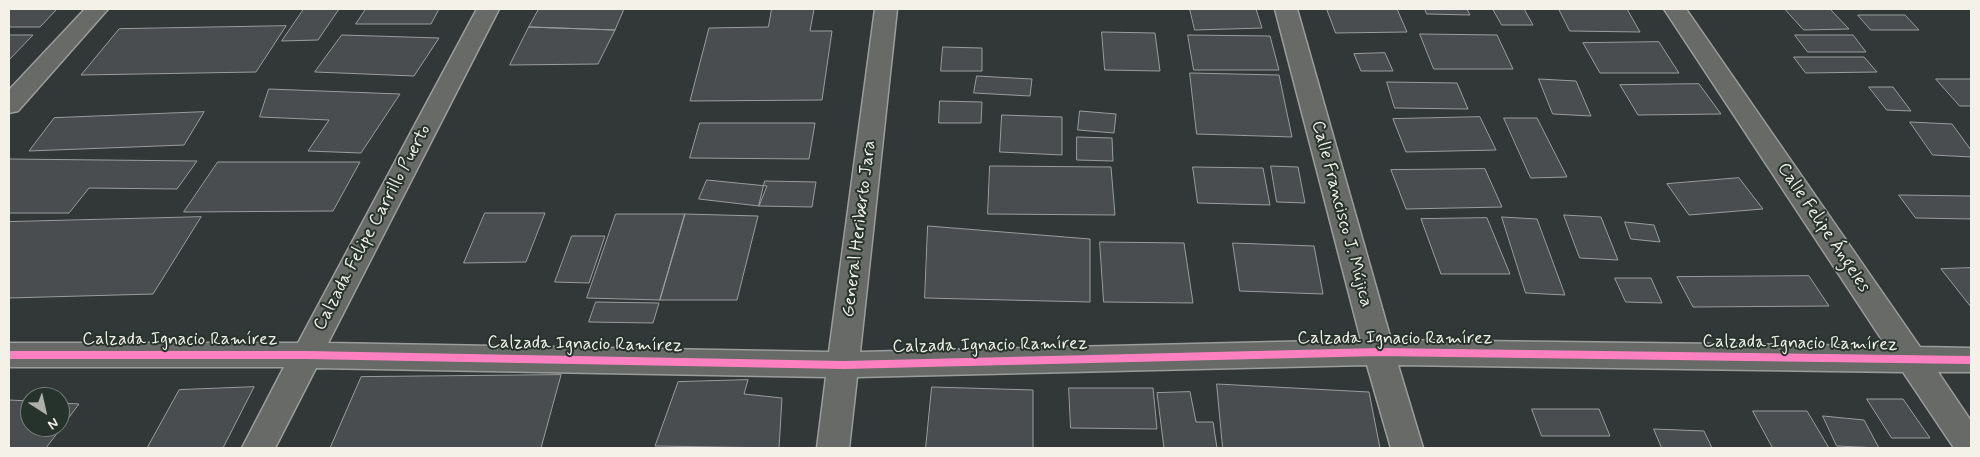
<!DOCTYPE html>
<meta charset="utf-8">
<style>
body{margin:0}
#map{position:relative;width:1980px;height:457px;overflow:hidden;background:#323837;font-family:Mynerve,sans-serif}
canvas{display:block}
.frame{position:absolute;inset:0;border:10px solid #f4f1e8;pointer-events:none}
.north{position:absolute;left:20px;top:387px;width:50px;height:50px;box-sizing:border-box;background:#26332d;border:1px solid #787f78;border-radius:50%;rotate:145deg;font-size:14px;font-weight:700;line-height:20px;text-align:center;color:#f4f1e8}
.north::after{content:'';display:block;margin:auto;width:18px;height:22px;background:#b0b0aa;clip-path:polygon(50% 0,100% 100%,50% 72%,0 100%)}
</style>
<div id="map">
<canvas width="1980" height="457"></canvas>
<div class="frame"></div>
<div class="north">N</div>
</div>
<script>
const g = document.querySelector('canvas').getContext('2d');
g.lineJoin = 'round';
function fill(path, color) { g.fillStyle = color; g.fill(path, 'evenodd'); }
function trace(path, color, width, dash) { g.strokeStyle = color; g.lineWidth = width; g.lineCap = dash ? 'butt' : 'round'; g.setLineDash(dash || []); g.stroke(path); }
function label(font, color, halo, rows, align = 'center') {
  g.font = font + ' Mynerve,sans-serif'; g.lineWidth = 4; g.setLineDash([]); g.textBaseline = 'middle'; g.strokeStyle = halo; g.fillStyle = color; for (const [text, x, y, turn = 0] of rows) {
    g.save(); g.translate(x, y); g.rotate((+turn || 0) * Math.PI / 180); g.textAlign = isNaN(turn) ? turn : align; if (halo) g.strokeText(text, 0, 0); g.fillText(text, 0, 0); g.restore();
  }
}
const building = new Path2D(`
 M9,9H57L40,27H9Z
 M304,9H339L318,40L282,41Z
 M366,9H439L431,24H356Z
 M539,9H624L615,30L529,27Z
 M772,9H814L810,31H832L822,100L690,101L709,28L768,27Z
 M1190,9H1256L1262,28L1195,30Z
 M1327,9H1397L1407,32L1336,33Z
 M1425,9H1467L1470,15L1427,14Z
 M1493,9H1524L1533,25H1502Z
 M1559,9H1627L1640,32L1570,31Z
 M1785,9H1830L1849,29L1804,30Z
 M1858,15H1905L1919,30H1871Z
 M286,26L256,72L81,75L119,29Z
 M529,27L615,30L598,64L510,65Z
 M1102,32L1155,33L1160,71L1105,70Z
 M1420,34L1497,35L1513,69H1434Z
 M9,35H33L9,60Z
 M342,35L439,38L414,76L315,72Z
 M1188,35L1270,36L1279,70H1194Z
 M1795,35H1853L1866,52H1808Z
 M1659,42L1679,73H1600L1583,43Z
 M943,47L982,48V71H941Z
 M1385,53L1393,71H1361L1354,54Z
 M1794,57H1864L1877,72L1806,73Z
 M1190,73L1279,75L1292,137L1197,134Z
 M977,76L1032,79L1030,96L974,93Z
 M1539,79L1576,81L1591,116L1553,114Z
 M1936,79H1971V106H1960Z
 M1387,82L1457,83L1468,109L1395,108Z
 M1699,84L1721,114L1638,115L1620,85Z
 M1869,87H1893L1911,111L1887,110Z
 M269,89L400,94L361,153L308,151L329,120L260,117Z
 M940,101L982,102L981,123H939Z
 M1080,111L1116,114L1114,133L1078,130Z
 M204,112L184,145L29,151L54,118Z
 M1002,115L1062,117V155L1000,152Z
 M1480,117L1496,150L1406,152L1393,119Z
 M1504,118H1537L1567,177L1531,178Z
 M1910,122L1952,124L1971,150V157L1933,155Z
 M700,123H815L809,159L690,158Z
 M1077,137L1112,138L1113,161L1077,160Z
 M9,159L197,161L177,189L89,188L69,213H9Z
 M218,162H360L333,211L184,212Z
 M990,166L1111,167L1115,215L988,214Z
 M1271,166L1298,167L1305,203L1277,202Z
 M1193,167L1263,168L1270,205L1198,203Z
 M1485,169L1502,207L1406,209L1391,170Z
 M1739,178L1763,209L1689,215L1667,184Z
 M707,180L767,186L759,206L699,199Z
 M765,181L816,182L812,207L759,206Z
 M1899,195L1971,196V219L1916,218Z
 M485,213H545L526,262L464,263Z
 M616,214H685L660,300L587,298Z
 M685,214L758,216L737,300H660Z
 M1564,215L1601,217L1618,260L1580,258Z
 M201,217L153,294L9,298V222Z
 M1502,217L1537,219L1565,295L1526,293Z
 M1487,218L1510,274H1441L1421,219Z
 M1625,222L1654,225L1660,242L1631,239Z
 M928,226L1090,239V302L925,298Z
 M572,236H605L589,283L555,282Z
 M1100,242L1184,243L1193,303L1104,302Z
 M1233,243L1314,246L1323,294L1240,291Z
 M1971,268V307L1941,269Z
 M1809,276L1829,306L1693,307L1677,277Z
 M1615,278H1651L1662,303L1626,302Z
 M596,302L659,303L653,323L589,322Z
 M561,375L541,448H330L361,377Z
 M748,380L744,394L782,398L779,448L655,446L678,382Z
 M1217,384L1369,392L1380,448H1223Z
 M254,387L223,448H147L179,390Z
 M932,387L1033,390V448H926Z
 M1069,388H1153L1157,429L1071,428Z
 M1190,392L1196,422H1213L1217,448H1164L1157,393Z
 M1867,399H1903L1930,438H1892Z
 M9,400L30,401V427H60V403L79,404L46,448H9Z
 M1532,409H1599L1610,436H1542Z
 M1753,411H1807L1829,448H1773Z
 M1823,416L1864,420L1879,448L1837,446Z
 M1654,429L1704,431L1712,448H1662Z`);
fill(building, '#494d50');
trace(building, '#9a9d9b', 1);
const street = new Path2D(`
 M85,9H108L18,111L9,113V90Z
 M477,9H499L328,343L829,352L875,9H897L860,352L1361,340L1275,9H1297L1391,340L1886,346L1664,9H1686L1920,347L1971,348V372H1938L1971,421V448H1954L1903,372L1398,365L1423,448H1391L1367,365L857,377L849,448H817L826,377L316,368L275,448H242L284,367H9V343H298Z`);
trace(street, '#9a9d9b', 3);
fill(street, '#676a66');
trace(new Path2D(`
 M9,355H306L844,365L1379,352L1971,360`), '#ff80c0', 8);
label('18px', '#f4f1e8', '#26332d', [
 ["Calle Francisco J. Mújica",1341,214,75],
 ["Calzada Felipe Carrillo Puerto",373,228,-62],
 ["Calle Felipe Ángeles",1823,228,56],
 ["General Heriberto Jara",860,229,-83],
 ["Calzada Ignacio Ramírez",1395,339],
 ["Calzada Ignacio Ramírez",180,340],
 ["Calzada Ignacio Ramírez",1800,344,1],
 ["Calzada Ignacio Ramírez",585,345,1],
 ["Calzada Ignacio Ramírez",990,346,-1]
]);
</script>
